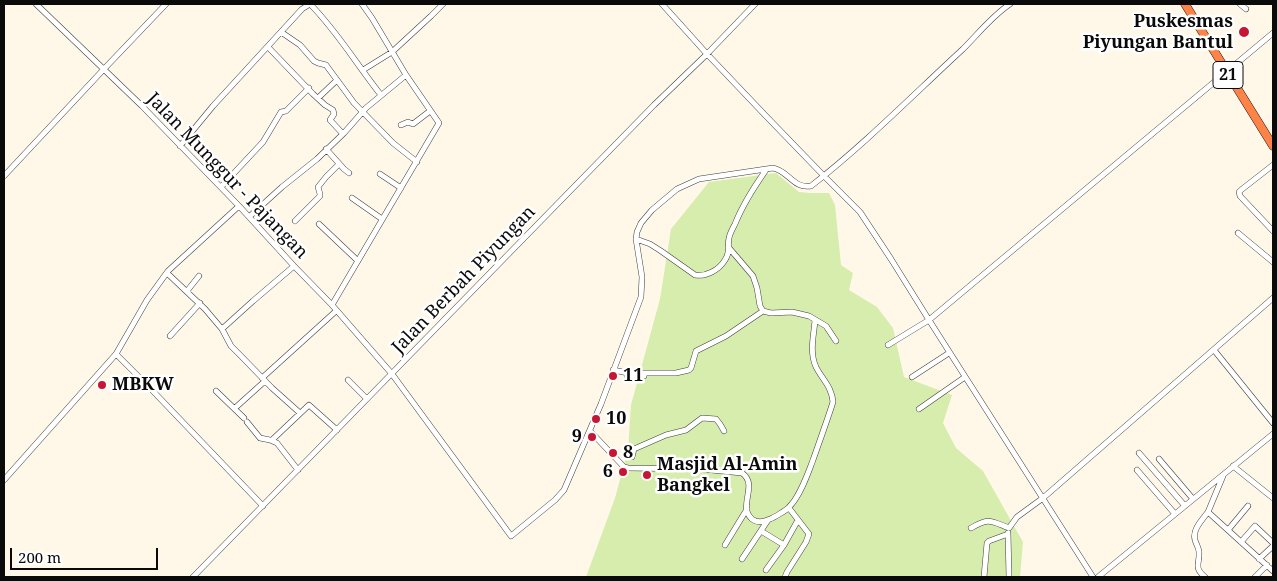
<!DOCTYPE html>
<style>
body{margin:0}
#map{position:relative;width:1277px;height:581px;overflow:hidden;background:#fff8e8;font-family:"Noto Serif",serif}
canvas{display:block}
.frame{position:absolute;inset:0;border:5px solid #0a0a0a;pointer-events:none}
.scale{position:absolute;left:10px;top:548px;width:148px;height:22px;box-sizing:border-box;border:2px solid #0a0a0a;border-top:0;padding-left:6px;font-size:15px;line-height:18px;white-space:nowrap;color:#0a0a0a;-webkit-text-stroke:4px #fff;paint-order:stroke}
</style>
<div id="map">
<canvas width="1277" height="581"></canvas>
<div class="frame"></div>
<div class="scale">200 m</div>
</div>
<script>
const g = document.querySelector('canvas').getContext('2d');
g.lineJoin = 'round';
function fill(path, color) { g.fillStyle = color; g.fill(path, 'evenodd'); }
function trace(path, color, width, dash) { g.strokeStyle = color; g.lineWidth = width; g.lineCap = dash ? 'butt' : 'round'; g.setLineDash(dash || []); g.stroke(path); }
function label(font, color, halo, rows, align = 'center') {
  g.font = font + ' "Noto Serif",serif'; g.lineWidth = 5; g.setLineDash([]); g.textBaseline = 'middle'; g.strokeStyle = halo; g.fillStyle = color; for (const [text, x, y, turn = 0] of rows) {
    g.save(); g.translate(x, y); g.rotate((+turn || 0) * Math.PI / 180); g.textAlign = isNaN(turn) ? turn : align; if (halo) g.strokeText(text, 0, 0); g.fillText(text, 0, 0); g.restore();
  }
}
fill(new Path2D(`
 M776,173L799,192L810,193H829L835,205L841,265L853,273L849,290L877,307L893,328L904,377L952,395L943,423L956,448L983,471L1023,542L1020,577H586L615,498L628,450L631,405L660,299L671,229L709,182Z`), '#d6edae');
const minor = new Path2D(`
 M36,4L142,106L239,206L294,266L332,305L392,374L511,536L555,500L564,490L601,404L641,297L642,277L636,239L637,232L641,223L652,210L677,189L699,179L773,168C789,171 793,189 811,186C865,144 913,95 963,49C978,34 992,16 1010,4
 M662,4L707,54L765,115L824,176L860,212L891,259L929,320L1093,577
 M1240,4L1246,9
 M281,32L300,45L314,61L318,63L326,65L354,103L393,143L417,162
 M268,47L313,94L325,105L333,110L334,114L330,120L343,134
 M363,70L392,52L431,16L443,4
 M318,98L337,80
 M401,125L408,122L413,124L430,111
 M180,146L213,106L302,9L310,4C337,31 357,65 381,95
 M326,149L344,169L349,173
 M1273,165L1241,190L1239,192L1240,196L1273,231
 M380,174L401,188
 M4,176L104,69L166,4
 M221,187L263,142L281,112L286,111L309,88
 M352,198L382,219
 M249,217L282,187L317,159L344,133L366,108L406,75
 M295,221L320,196V194L318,187L326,177L339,164
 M319,224L358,261
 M1238,233L1273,262
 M636,239L650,244L661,251L695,275C706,277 719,270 725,260C731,251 727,247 729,238C730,233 733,228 735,224C743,204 754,187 766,170
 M730,249L753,276L757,288L760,306L763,311L771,313L792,312L809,316L826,326L836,341
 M167,273L205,309L222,329L231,346L242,357L272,388L300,413
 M187,291L199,276
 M332,305L439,123L406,75L372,18L362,4
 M222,329L253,301L294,266
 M170,336L200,303
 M888,345L929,320L1273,33
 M1214,350L1273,423
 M116,354L151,389L263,506
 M613,370L628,373H676L689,370L691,368L696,351L726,336L763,311
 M627,376H644
 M912,377L949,353
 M262,378L336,311
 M348,380L367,399
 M216,391L244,418
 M235,408L265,381
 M919,409L965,377
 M247,422L260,438L270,440L277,443L298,470
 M590,431L624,467L628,468L701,469L742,473C759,485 737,506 752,519C757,523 764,522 770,519C773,518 787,510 789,507C800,497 808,473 813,460C820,440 827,421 833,402C832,387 822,379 816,367C809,352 814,335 815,320
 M272,440L309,405L337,430
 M1139,453L1185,506
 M632,457L634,449L666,435L686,430L702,418L716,419L720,424L724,431
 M1159,459L1193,499
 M1233,466L1273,498
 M1137,470L1175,514
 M1223,476L1208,512L1273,571
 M4,480L116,354L147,300L168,271L239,206
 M971,528C989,517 991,521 1009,528L1017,517L1043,498L1273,298
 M1228,530L1248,506
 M761,531L784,545
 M1008,533L1009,577
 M1241,542L1255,526L1273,543
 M725,545L747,509
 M742,559L768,520
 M1259,559L1273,546
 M766,570L784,545L798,520
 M193,577L654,105L707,54L755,4
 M785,577L787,572L806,542L809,534L789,508
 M984,577L987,543L989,541L1008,534
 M1098,577L1273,434
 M1205,577C1193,567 1200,564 1199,552C1199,548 1196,544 1195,540C1192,530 1202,520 1208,512
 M1255,577L1267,565`);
const highway = new Path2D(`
 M1185,4L1273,146`);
trace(minor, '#3d3d3d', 6);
trace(highway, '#1b1b1b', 9);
trace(minor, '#fff', 5);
trace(highway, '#ff8346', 8);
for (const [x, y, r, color] of [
 [1244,32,6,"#c71634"],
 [613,376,5,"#c71634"],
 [102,385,5,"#c71634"],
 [596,419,5,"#c71634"],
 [592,437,5,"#c71634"],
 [613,453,5,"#c71634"],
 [623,472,5,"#c71634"],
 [647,475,5,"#c71634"]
]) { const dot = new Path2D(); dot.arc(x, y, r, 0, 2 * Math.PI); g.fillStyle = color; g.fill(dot); trace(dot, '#fff', 2); }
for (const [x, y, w] of [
 [1228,75,30]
]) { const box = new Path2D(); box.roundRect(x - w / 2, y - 13.5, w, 27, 4); g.fillStyle = '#fff'; g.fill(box); trace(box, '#0a0a0a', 1); }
label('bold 16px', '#0a0a0a', null, [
 ["21",1228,75]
]);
label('bold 18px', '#0a0a0a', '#fff', [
 ["Puskesmas",1233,22,"right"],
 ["Piyungan Bantul",1233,43,"right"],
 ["11",623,376],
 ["MBKW",112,385],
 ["10",606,419],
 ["9",582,437,"right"],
 ["8",623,453],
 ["Masjid Al-Amin",657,465],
 ["Bangkel",657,486],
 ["6",613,472,"right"]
], 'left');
label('18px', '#0a0a0a', '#fff', [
 ["Jalan Munggur - Pajangan",227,176,46],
 ["Jalan Berbah Piyungan",464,280,-46]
]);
</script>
